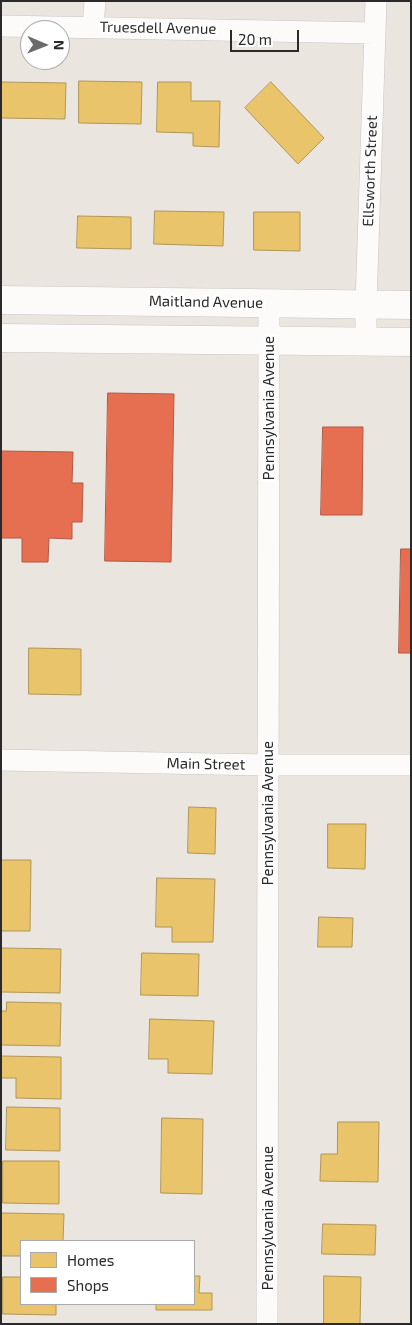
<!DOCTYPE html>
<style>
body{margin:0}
#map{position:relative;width:412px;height:1325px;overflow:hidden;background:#eae5de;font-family:"Exo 2",sans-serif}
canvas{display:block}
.frame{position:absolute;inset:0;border:2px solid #2a2a2a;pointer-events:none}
.legend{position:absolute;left:20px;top:1240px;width:175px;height:65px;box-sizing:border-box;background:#fff;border:1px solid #aaa;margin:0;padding:6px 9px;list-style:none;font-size:15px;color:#2a2a2a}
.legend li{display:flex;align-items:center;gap:10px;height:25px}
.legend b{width:25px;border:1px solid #aaa}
.north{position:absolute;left:20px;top:20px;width:50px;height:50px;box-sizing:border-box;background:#fff;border:1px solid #aaa;border-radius:50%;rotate:91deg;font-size:14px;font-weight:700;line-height:20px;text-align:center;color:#2a2a2a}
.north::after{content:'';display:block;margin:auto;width:18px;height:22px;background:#6d6b69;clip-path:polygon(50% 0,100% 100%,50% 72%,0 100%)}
.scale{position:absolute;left:230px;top:30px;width:69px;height:22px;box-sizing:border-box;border:2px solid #2a2a2a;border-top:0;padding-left:6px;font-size:15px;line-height:18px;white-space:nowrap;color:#2a2a2a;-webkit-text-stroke:4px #fff;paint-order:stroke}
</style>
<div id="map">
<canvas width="412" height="1325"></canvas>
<div class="frame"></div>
<ul class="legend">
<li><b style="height:14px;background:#e9c46a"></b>Homes</li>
<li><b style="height:14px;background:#e76f51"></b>Shops</li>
</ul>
<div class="north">N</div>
<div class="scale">20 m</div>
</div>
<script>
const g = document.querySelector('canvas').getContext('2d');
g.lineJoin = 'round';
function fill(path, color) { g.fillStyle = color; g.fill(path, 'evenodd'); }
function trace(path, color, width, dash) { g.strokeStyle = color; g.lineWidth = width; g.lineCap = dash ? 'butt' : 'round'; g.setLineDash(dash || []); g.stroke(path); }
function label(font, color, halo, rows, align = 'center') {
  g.font = font + ' "Exo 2",sans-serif'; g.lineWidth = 5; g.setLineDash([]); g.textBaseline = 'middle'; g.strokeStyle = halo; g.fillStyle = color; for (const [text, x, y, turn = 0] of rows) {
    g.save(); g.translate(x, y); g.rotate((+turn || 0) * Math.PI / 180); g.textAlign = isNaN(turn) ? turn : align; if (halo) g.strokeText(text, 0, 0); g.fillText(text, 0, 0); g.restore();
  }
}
const homes = new Path2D(`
 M79,81L142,82L141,124L79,123Z
 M1,82L66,83L65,119L1,118Z
 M158,82H191V101H220L219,147L193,146V133L157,132Z
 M271,82L324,138L298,164L245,108Z
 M155,211L224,212L223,246L154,244Z
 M254,212H300V251L254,250Z
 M78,216L131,217V249L77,248Z
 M29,648L81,649V695L29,694Z
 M189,807L216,808L215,854L188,853Z
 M328,824H366L365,869L328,868Z
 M1,860H31L30,931H1Z
 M157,878L215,879L213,942H172V927H156Z
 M319,917L353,918L352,947H318Z
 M1,948L61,949L60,993L1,992Z
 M142,953L199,954L198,996L141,995Z
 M7,1002L61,1003L60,1046L1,1045V1011H6Z
 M150,1019L214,1021L212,1074L168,1073V1059H149Z
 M1,1056L61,1057V1099L16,1098V1078H1Z
 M7,1107L60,1108V1151L6,1150Z
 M162,1118L203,1119L202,1194L161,1193Z
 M338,1122H379L378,1182L320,1181L321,1154H337Z
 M3,1161H59V1204L3,1203Z
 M1,1213L64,1214L63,1241H21V1256H1Z
 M323,1224L376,1225L375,1255L322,1254Z
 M194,1276H200L199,1293H212V1310H156V1304H194Z
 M324,1276L361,1277L360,1324H324Z
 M3,1277H21V1304H56V1315L3,1314Z`);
fill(homes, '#e9c46a');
trace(homes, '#b09657', 1);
const shops = new Path2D(`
 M108,393L174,394L171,562L105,561Z
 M323,427H363L362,515H321Z
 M1,451L73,452L72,483H83L82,522H72V539L49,538L48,562H22V538H1Z
 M401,549H411V653H399Z`);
fill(shops, '#e76f51');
trace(shops, '#ae5a45', 1);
const minor = new Path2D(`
 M1,26L375,33
 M93,27L95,1
 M366,342V304L376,1
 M1,760L268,765H411
 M267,1324L269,302`);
const secondary = new Path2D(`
 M1,300L411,305
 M1,338L411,342`);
trace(minor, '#c7c5c5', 22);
trace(secondary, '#c7c5c5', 29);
trace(minor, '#fcfbfa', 21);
trace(secondary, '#fcfbfa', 28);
label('15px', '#2a2a2a', '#fff', [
 ["Truesdell Avenue",158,28,1],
 ["Ellsworth Street",370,171,-88],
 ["Maitland Avenue",206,302,1],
 ["Pennsylvania Avenue",269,408,-90],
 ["Main Street",206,764,1],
 ["Pennsylvania Avenue",268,813,-90],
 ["Pennsylvania Avenue",268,1218,-90]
]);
</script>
